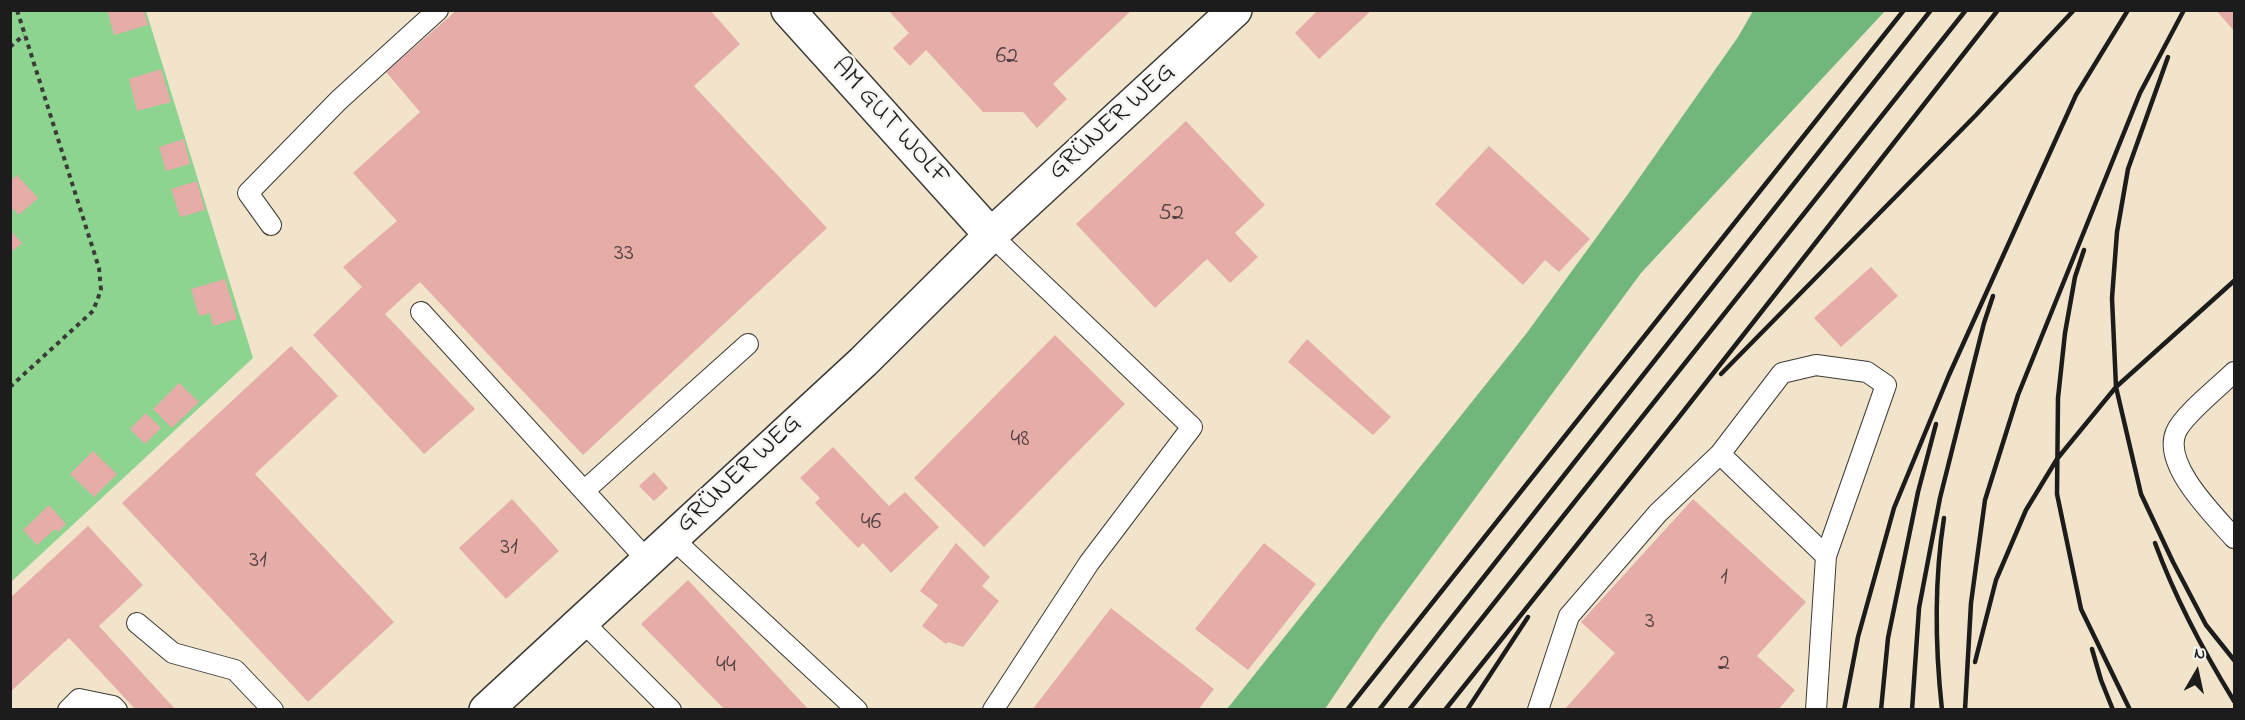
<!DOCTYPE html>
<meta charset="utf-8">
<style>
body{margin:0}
#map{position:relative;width:2245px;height:720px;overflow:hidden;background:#f1e4ca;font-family:"Indie Flower",sans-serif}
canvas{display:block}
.frame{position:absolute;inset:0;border:12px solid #1c1c1c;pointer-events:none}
.north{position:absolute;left:2167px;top:642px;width:60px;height:60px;-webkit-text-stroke:4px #f6f6f2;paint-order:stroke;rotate:9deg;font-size:16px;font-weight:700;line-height:24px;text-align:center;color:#1c1c1c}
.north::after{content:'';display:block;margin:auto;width:21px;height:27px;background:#1c1c1c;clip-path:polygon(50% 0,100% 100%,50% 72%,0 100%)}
</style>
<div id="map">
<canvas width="2245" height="720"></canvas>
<div class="frame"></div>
<div class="north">N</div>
</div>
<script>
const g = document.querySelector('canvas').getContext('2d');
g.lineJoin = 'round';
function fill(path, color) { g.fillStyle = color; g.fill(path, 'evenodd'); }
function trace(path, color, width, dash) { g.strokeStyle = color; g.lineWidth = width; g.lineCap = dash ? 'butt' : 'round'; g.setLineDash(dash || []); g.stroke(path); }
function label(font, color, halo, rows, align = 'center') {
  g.font = font + ' "Indie Flower",sans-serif'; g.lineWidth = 5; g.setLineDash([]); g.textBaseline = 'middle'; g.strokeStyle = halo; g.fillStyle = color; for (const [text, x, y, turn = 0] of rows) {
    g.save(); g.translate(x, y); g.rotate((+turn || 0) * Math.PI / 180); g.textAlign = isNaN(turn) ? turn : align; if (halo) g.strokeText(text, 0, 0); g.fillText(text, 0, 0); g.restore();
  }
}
fill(new Path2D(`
 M11,11H146L253,358L11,582Z`), '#8cd48f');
fill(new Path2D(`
 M1753,11H1885L1641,273L1381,626L1325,709H1227L1526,334L1628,194L1738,37Z`), '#71b67a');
fill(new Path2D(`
 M107,10H144L148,25L114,35Z
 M457,10H710L740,44L694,86L827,228L583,455L420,282L385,314L475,409L424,454L313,335L362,287L343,267L397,221L353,173L420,112L386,72Z
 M888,10H1132L1053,84L1067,99L1037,128L1023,112H983L926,50L910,66L893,48L909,33Z
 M1318,10H1372L1319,59L1295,33Z
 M2216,10H2234V31Z
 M161,69L171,102L137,111L129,79Z
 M1186,121L1265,205L1235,233L1258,257L1230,283L1207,259L1155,308L1076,224Z
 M184,139L190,164L166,171L159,147Z
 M1489,146L1590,239L1559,272L1545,260L1523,285L1435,204Z
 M17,175L38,198L19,215L10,206V181Z
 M197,181L205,210L180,217L171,189Z
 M10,230L22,243L10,253Z
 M1871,267L1898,296L1841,347L1814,318Z
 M225,279L237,319L213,326L210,313L199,316L191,289Z
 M1055,335L1125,404L984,547L914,478Z
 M1307,339L1391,417L1373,435L1288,362Z
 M291,346L338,396L255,474L394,622L308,702L122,503Z
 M179,383L199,402L172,428L153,409Z
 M146,413L161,428L145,444L130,429Z
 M833,447L889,506L905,492L939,527L891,573L863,543L858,548L815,503L820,498L800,478Z
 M93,451L117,474L94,497L70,474Z
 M654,472L668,488L654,501L639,486Z
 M512,499L559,551L506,599L459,548Z
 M1693,499L1806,602L1757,656L1795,690L1778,710H1564L1615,653L1581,622Z
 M49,505L66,524L58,532L55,529L37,545L23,530Z
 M88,526L143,585L99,626L176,710H136L69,638L10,692V598Z
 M956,543L990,577L982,586L999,601L963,647L948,642L946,644L922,626L938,605L920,591Z
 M1264,543L1316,584L1248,670L1195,629Z
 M688,580L809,710H725L641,624Z
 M1111,608L1214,689L1198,710H1032Z`), '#e6aca8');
const lane = new Path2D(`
 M271,225L248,193L339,100L438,10
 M991,235L1192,427L1089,563L993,710
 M421,312L647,560
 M2234,372C2220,386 2183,415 2176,432C2162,465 2214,515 2234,538
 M1720,454L1782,373L1816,365L1867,372L1886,385L1826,556
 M584,491L748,344
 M672,538L857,710
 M582,621L671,710
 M137,623L173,653L235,670L273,710
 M68,710L79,699L113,706L117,710
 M1538,710L1569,616L1658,513L1720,454L1826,556L1816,710`);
const secondary = new Path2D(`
 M788,10L991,235
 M486,710L863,362L991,235L1235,10`);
trace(lane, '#3c3a36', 22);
trace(secondary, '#3c3a36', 36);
trace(new Path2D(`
 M10,47L24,35
 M10,387L93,311L101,290L99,268L17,10`), '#3c3a36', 4, [4.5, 4.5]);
trace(lane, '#fff', 20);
trace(secondary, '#fff', 33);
trace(new Path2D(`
 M2168,57L2128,169L2117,232L2112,298L2116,387L2141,494L2173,562L2206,625L2234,660
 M2084,250L2075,277L2065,333L2058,398L2057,494L2081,609L2130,710
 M1721,374L1976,115L2074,10
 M2155,543C2176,600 2202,649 2234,701
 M2092,649L2101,680L2113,710
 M1975,662L1996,580L2026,510L2057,459L2116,387L2234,281
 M1347,710L1904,10
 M1379,710L1931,10
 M1409,710L1966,10
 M1445,710L1679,417L1998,10
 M1467,710L1528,617
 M1844,710L1858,637L1894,508L1949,375L2076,95L2128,10
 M1881,710L1888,638L1918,492L1936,424
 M1912,710L1919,608L1940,498L1984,323L1993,296
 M1942,710C1935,646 1934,582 1944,518
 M1965,710L1971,603L1985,500L2018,395L2140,93L2184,10`), '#1c1c1c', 4.5);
label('24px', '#4e403f', null, [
 ["62",1007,58],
 ["52",1171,215],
 ["33",624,255],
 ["48",1020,441],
 ["46",871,524],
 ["31",509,549],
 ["31",258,562],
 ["1",1724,579],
 ["3",1650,623],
 ["2",1724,665],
 ["44",726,667]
]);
label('27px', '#1c1c1c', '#f6f6f2', [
 ["AM GUT WOLF",889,123,48],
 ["GRÜNER WEG",1113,123,-42],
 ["GRÜNER WEG",740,475,-43]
]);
</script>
